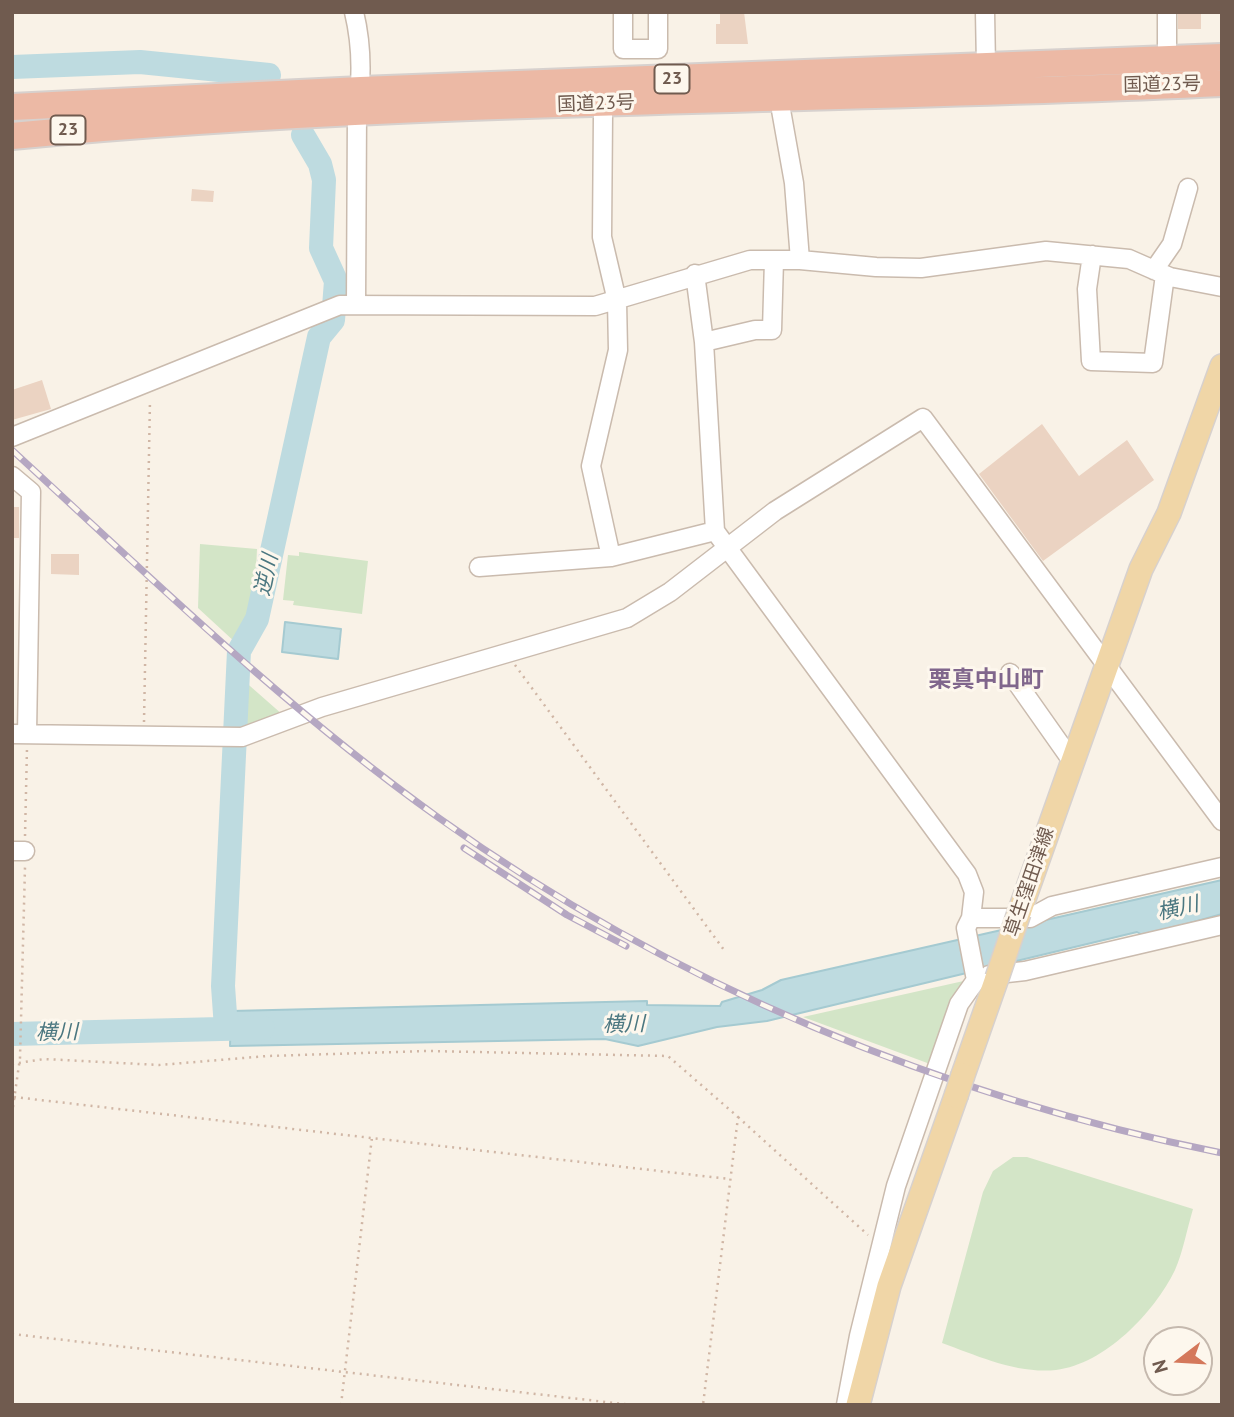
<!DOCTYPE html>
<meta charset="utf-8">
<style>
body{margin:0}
#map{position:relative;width:1234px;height:1417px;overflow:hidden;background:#f9f2e7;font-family:"PT Sans",sans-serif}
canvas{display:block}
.frame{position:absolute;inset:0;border:14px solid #705b4f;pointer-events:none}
.north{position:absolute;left:1143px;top:1326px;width:70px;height:70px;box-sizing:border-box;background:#fdf7ed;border:2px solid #c5b9ae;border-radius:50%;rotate:253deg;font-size:19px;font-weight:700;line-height:28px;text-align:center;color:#705b4f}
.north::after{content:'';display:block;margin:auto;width:24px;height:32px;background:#d4785b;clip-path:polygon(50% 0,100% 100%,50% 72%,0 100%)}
</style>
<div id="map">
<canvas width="1234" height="1417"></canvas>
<div class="frame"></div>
<div class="north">N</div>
</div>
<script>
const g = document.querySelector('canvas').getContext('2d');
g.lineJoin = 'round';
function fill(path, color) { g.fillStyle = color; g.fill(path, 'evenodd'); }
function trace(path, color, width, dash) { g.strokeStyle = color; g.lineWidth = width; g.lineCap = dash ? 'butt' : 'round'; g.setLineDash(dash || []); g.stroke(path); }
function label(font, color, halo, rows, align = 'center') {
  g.font = font + ' "PT Sans","Noto Sans JP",sans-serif'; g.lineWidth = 6; g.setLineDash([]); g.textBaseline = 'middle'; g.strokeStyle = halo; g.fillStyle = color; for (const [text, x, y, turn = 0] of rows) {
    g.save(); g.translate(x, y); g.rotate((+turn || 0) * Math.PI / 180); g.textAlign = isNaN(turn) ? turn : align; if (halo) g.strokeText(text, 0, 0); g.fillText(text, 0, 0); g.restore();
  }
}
fill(new Path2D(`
 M200,544L257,549L254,614L236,643L198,608Z
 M299,552L368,561L362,614L293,605L294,601L283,600L288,555L299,556Z
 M242,679L283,715L241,733Z
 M968,980L930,1064L803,1017Z
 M1013,1157H1027L1193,1209C1187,1229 1183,1252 1175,1270C1154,1313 1105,1364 1056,1370C1017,1374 978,1356 942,1343L983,1192L993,1171Z`), '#d3e5c7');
const water = new Path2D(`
 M285,622L341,629L338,659L282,652Z
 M1222,880V914L1144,936L1137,932L767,1021L717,1027L638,1046L605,1039L230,1046L231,1011L647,1001V1005L720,1006L722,1002L762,990L781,980Z`);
fill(water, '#bedbe0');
trace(water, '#a5cad1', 2);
trace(new Path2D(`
 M12,67L140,62L269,75
 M226,1028L223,986L239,651L257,619L319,337L333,320L336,281L321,248L324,180L320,164L303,135
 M12,1034L263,1028`), '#bedbe0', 24);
fill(new Path2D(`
 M720,12H744L748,44H716V24H720Z
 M1178,12H1201V29H1178Z
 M192,189L214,191L213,202L191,201Z
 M42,380L51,409L12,420V390Z
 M1042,424L1079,476L1127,440L1154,480L1043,561L979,474Z
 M12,507H19V538H12Z
 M51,554H79V575L51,574Z`), '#ebd3c2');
const minor = new Path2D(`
 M354,12C362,45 362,80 357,112L356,304
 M623,12V49H658V12
 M985,12L986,66
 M1167,60V12
 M781,110L794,183L800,260
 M603,115L602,237L617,301L618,350L591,466L611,557
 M1092,255L1087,289L1091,361L1153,363L1165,275
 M1154,270L1172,244L1188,188
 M695,274L704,342L715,531L967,874L974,892L971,918L966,928L976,980L959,1004L896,1186L859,1336L846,1405
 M704,342L755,330H772L774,260
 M12,437L340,305L595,306L750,260H800L876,267L921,268L1046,251L1129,259L1170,277L1222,287
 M12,476L31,492L27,734
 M479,567L611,557L715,531
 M1010,673L1072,761
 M12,734L242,737L322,707L627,618L670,592L775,511L923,418L1222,821
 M12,851H25
 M971,918H1030L1052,906L1222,867
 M989,975L1025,971L1222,925`);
const major = new Path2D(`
 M1019,913L1141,569L1169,513L1222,366
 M963,1075L997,978
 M858,1405L889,1286L956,1096`);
const highway = new Path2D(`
 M12,107L361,90L1222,57
 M12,136C414,97 819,102 1222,83`);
trace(minor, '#cabbae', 21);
trace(major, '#d7d1ce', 26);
trace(highway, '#d7d1ce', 30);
trace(new Path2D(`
 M515,665L724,950
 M144,722L150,400
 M25,836L27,748
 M12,1064L44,1059L159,1065L267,1056L428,1051L668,1056L738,1117L703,1405
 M14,1097L729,1179
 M12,1114L20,1058L25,867
 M738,1117L868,1235
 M12,1334L632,1405
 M341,1405L372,1137`), '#d0b6a5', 2.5, [2, 5]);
trace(minor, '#fff', 18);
trace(major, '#f0d6a7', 23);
trace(highway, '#ecb9a5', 26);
const rail = new Path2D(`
 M12,450C150,577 286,709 439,818C671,984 943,1097 1222,1153
 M464,848L567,915L626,946`);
trace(rail, '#b5a7c2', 7);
trace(rail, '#fdf7ed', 4.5, [13]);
const majorBridge = new Path2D(`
 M997,978L1019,913
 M956,1096L963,1075`);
trace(majorBridge, '#d7d1ce', 26, []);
trace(majorBridge, '#f0d6a7', 23);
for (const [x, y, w] of [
 [672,79,35],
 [68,130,35]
]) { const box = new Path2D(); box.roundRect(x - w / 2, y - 14.5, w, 29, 5); g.fillStyle = '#fdf7ed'; g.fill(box); trace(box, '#705b4f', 2); }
label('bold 18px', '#705b4f', null, [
 ["23",672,79],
 ["23",68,130]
]);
label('19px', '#705b4f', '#fdf7ed', [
 ["国道23号",1162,85,-1],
 ["国道23号",596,104,-2],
 ["草生窪田津線",1030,882,-71]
]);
label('italic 21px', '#4b7780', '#fdf7ed', [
 ["逆川",267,575,-78],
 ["横川",1178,909,-13],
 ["横川",624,1025,-1],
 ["横川",57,1033,-1]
]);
label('bold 23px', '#80668c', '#fdf7ed', [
 ["栗真中山町",986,680]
]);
</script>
